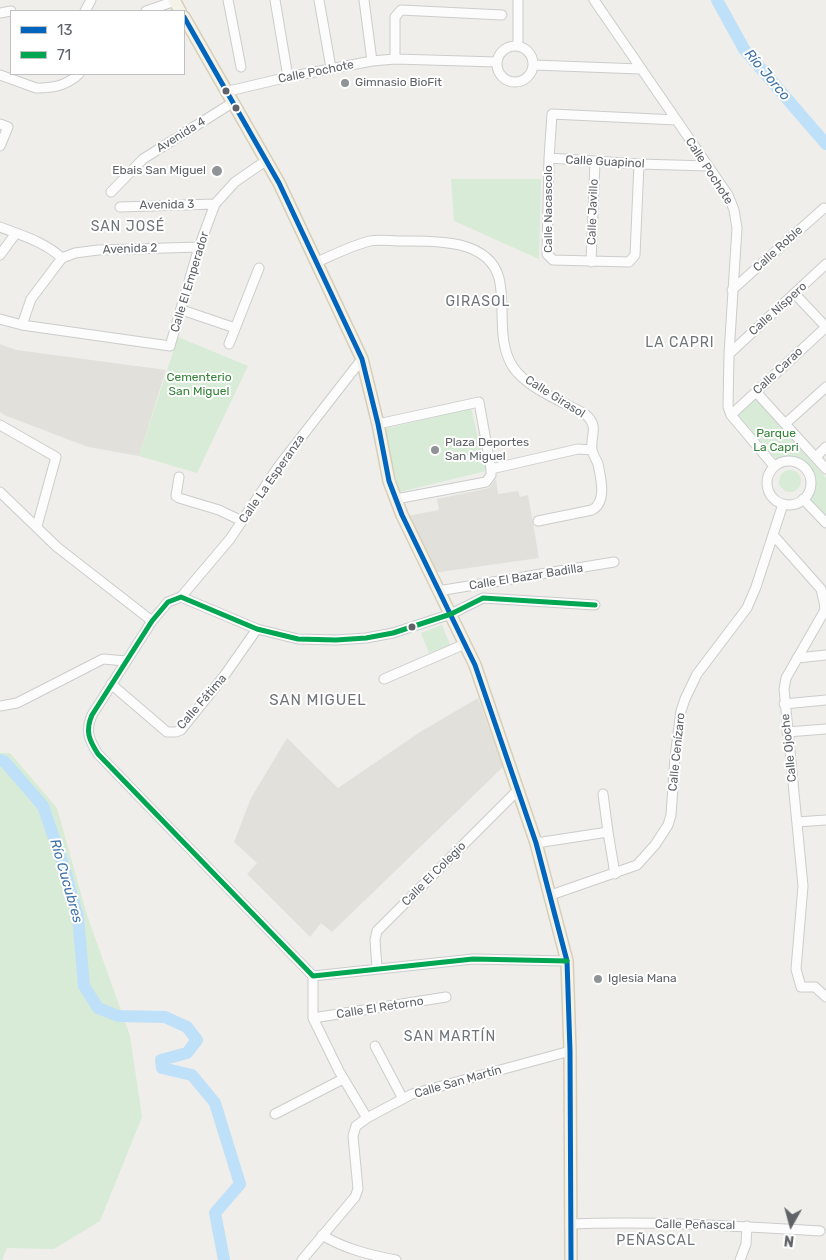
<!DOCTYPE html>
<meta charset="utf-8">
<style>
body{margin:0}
#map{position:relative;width:826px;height:1260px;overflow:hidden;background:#efeeea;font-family:Rubik,sans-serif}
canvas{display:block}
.legend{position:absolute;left:10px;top:10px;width:175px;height:65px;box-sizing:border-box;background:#fff;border:1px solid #bfc1c3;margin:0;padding:6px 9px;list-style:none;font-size:15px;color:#5f6368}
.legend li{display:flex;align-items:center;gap:10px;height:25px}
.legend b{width:25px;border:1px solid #bfc1c3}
.north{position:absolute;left:766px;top:1200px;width:50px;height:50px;-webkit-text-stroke:4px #fff;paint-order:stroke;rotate:187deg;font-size:14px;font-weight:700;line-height:20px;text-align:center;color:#5f6368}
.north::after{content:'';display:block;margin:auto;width:18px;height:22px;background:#5f6368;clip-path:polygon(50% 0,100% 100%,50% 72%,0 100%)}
</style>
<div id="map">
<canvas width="826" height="1260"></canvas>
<ul class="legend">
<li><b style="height:6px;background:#0065bd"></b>13</li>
<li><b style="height:6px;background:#00a651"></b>71</li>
</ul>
<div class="north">N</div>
</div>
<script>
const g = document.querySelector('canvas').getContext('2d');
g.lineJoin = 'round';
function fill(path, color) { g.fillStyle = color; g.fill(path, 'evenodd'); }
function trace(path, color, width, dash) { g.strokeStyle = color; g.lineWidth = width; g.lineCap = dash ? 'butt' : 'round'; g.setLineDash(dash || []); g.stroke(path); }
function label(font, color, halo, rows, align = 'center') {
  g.font = font + ' Rubik,sans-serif'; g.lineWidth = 4; g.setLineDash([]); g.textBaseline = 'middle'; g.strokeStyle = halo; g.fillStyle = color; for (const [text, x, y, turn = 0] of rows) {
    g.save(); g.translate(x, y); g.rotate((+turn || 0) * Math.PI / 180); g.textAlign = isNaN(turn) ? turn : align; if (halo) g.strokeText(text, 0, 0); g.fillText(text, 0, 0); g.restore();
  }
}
fill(new Path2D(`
 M0,344L16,350L166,370L139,456L88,447L4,415L0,412Z
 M496,479L498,494L518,491L520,497L528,495L539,558L433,573L407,516L439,510L437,499L489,488Z
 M478,698L503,767L332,932L321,923L310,937L247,874L257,863L234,842L251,798L287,738L338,788L420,732Z`), '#e2e0da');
fill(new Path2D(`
 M451,179H541L539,259L454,221Z
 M178,337L248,366L197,473L139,456Z
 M754,397L826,478V516L809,498C821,472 805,451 777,460L736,413Z
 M471,408L486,471L399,492L384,429Z
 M779 481a11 11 0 1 1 22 0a11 11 0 1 1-22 0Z
 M442,625L450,645L429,653L421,633Z
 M0,753H10L57,808L86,912L130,1036L142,1117L100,1221L54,1249L7,1248L2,1260H0Z`), '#d8ebd6');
trace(new Path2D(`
 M717,0L744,49L826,144
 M0,760L4,761L43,806L64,867L78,917L84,986L98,1008L118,1016L165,1017L187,1027L197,1040L187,1053L161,1060L162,1068L192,1075L215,1103L240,1184L215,1213L224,1260`), '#bfe0f9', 12);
const minor = new Path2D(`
 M228,0L241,67
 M275,0L288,77
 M319,0L331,68
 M364,0L372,61
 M594,0L728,195L734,210L737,228L729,354L728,407L731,415L774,466
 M85,11L91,0
 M146,11L175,1
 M0,13L11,11
 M497 64a18 18 0 1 1 36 0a18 18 0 1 1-36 0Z
 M518,46V0
 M395,59V17L401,10L502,15
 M534,65L640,69
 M0,75L36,88C53,88 66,86 79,74
 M225,92L288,77L372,61L395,59L497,62
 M676,120L552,114L549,158L639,164L708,166
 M0,124L8,127L0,146
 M549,158L547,254L553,260L629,262L635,255L639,164
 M111,192L143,159L232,103
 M120,207L215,204
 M0,227C23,236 43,241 62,258
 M0,255L16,233
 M62,258L75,253L98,250L199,247
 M317,262C333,255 353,245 370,241C379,239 391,241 400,241C433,241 488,238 499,278C506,306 496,341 513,367C527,388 563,402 585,414C600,427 590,434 592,450C593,455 596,459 598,464C601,479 607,502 592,510L538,521
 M591,262L595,162
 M732,290L824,208
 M795,294L826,327
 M182,310L235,328
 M0,319L22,325L170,346L199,247L215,204L235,182L267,160
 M22,325L31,299L62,258
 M229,344L259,268
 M729,354L826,264
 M756,392L826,469
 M731,415L826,327
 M378,424L479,402L491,469
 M785,424L826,387
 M0,425L56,457L37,526
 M816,457L826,447
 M767 483a22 22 0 1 1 44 0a22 22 0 1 1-44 0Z
 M179,477L176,496L179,498L219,510L242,521
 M0,492L57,547L152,621
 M396,499L486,482L491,475V469L578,449L592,450
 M803,499L826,523
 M774,536L821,589L824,602L825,610L786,678L784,689L803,886L796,969L801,987H815L826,997
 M438,591L614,562
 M181,597L230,539L278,467L362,359
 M797,658L826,655
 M384,679L465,644
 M111,684L167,732H176L181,730L224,676L257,629
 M784,704L826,700
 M0,706L17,703L103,659L126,661
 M787,732L826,729
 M603,794L608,832
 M797,822L826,820
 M536,843L608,832L615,874
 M551,895L637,865L655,845L668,825L671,815L675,757L681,711L685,699L697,674L747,608L756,587L783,504
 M567,961L473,959L313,976L98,754C89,740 85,731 92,715L152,621L168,602L181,597L257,629L298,639L336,640L366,638L393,633L451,614L483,598L595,605
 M377,968L375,940L377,931L518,790
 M313,976V1018L339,1071L367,1118
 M313,1018L446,997
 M375,1046L403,1099
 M275,1114L343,1079
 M570,1224C653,1221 737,1226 820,1231
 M322,1235C345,1249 370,1255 396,1260
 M302,1260L355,1197L358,1189L353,1136L356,1126L367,1118L412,1094L570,1051
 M740,1260L746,1244L747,1226`);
const major = new Path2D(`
 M174,0L180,11
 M184,17L279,183L362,359L378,424L389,481L402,515L475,665L536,843L567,961L570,1051L571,1260`);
trace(minor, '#cbcccc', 11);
trace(major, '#d7ceb8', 14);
trace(minor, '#fdfcfc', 9);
trace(major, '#f4f2e9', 11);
trace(new Path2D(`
 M184,17L279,183L362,359L378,424L389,481L402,515L475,665L536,843L567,961L570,1051L571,1260`), '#0065bd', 5);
trace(new Path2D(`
 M567,961L473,959L313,976L98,754C89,740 85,731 92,715L152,621L168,602L181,597L257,629L298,639L336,640L366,638L393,633L451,614L483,598L595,605`), '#00a651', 5);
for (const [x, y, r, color] of [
 [345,83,5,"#919496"],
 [226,91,4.5,"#5f6368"],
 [236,108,4.5,"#5f6368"],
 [217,171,6,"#919496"],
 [435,450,5,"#919496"],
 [412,627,4.5,"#5f6368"],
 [598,979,5,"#919496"]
]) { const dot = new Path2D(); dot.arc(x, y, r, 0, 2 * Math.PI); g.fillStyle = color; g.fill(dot); trace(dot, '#fff', 2); }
label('12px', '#5f6368', '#fff', [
 ["Calle Pochote",316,72,-11],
 ["Avenida 4",181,135,-32],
 ["Calle Guapinol",605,162,3],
 ["Calle Pochote",709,171,57],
 ["Avenida 3",167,205,-1],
 ["Calle Nacascolo",549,209,-90],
 ["Calle Javillo",593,212,-88],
 ["Avenida 2",130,249,-2],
 ["Calle Roble",778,249,-42],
 ["Calle El Emperador",190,282,-73],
 ["Calle Níspero",778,309,-42],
 ["Calle Carao",778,371,-43],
 ["Calle Girasol",555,397,32],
 ["Calle La Esperanza",272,479,-55],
 ["Calle El Bazar Badilla",526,577,-9],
 ["Calle Fátima",202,702,-49],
 ["Calle Ojoche",789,748,-96],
 ["Calle Cenízaro",677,752,-84],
 ["Calle El Colegio",434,874,-45],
 ["Calle El Retorno",380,1008,-9],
 ["Calle San Martín",458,1082,-16],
 ["Calle Peñascal",695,1225,1]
]);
label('12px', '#5f6368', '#fff', [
 ["Gimnasio BioFit",355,83],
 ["Ebais San Miguel",206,171,"right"],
 ["Plaza Deportes",445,443],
 ["San Miguel",445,457],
 ["Iglesia Mana",608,979]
], 'left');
label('12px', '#348238', '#fff', [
 ["Cementerio",199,378],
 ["San Miguel",199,392],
 ["Parque",776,434],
 ["La Capri",776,448]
]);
label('italic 14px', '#4174aa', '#fff', [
 ["Río Jorco",767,75,50],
 ["Río Cucubres",66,881,74]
]);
g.letterSpacing = '1px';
label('14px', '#70757a', '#fff', [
 ["SAN JOSÉ",128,227],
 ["GIRASOL",478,302],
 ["LA CAPRI",680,343],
 ["SAN MARTÍN",450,1037],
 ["PEÑASCAL",656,1241]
]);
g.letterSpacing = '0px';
g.letterSpacing = '1px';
label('15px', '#70757a', '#fff', [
 ["SAN MIGUEL",318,701]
]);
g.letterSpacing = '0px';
</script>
